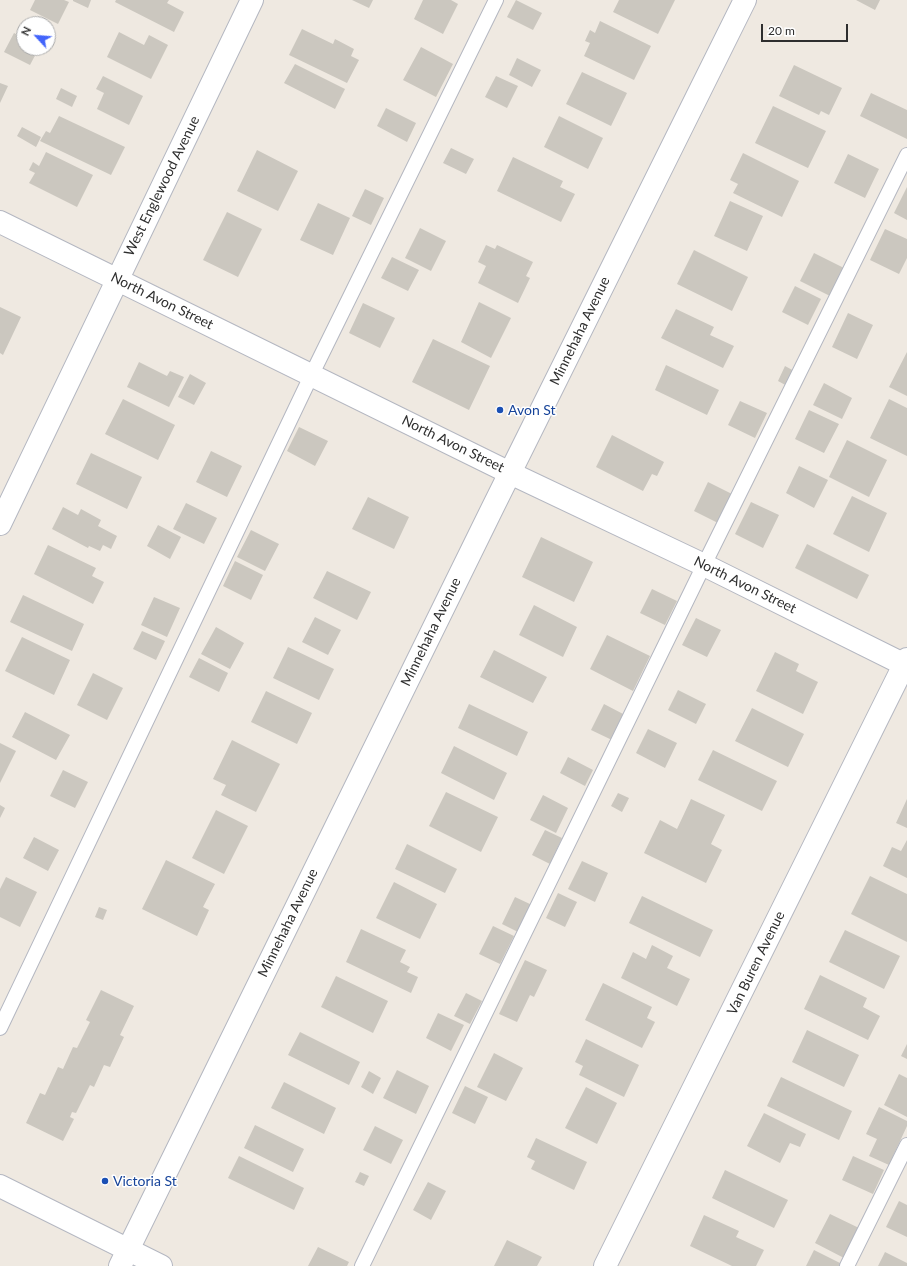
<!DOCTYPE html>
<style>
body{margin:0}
#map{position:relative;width:907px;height:1266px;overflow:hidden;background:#efe9e1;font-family:Lato,sans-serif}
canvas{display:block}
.north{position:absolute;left:16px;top:16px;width:40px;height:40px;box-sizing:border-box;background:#fff;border:1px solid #ababab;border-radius:50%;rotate:296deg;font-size:11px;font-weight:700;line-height:16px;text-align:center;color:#2e2e2e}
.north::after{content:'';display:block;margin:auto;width:14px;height:18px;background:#4264fb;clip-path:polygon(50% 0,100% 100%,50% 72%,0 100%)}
.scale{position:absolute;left:761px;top:24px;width:87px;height:18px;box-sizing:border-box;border:2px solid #2e2e2e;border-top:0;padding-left:5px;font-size:12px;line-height:14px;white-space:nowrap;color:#2e2e2e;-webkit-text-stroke:3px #fff;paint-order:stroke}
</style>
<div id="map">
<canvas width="907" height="1266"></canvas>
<div class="north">N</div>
<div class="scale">20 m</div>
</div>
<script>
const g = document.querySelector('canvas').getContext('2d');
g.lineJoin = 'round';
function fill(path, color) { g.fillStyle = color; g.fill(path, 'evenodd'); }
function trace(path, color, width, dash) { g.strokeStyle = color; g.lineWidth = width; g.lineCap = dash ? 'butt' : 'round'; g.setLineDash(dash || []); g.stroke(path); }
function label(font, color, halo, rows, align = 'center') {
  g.font = font + ' Lato,sans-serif'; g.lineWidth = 3; g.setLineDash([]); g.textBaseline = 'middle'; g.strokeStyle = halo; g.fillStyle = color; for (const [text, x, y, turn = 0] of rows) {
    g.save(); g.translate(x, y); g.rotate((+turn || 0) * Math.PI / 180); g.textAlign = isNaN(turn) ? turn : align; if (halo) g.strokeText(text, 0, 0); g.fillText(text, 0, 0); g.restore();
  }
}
fill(new Path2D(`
 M35,0H64L69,2L58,24L30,10Z
 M73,0H91L88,8L73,1Z
 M116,0H169L167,3L184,12L174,32L115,2Z
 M352,0H373L369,8Z
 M423,0H451L458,4L443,34L414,19Z
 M516,0L542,13L533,30L507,17Z
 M619,0H675L658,34L613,12Z
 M856,0H880L875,10Z
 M600,21L651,46L634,80L584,56L590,43L585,41L590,30L595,33Z
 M302,29L333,44L335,39L354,49L351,56L359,60L347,83L289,55Z
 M119,32L144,45L149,35L168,45L151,79L107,57Z
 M14,33L24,38V48H39L30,65L4,52Z
 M421,47L453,64L436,97L403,80Z
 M517,58L541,70L532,87L509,75Z
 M295,64L345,89L335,109L284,83Z
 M794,65L842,88L829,115L821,111L819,115L779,96Z
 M582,72L627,93L611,126L566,104Z
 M103,76L143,96L129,125L97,109L104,93L96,89Z
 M496,76L518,86L507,108L485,97Z
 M0,83L8,86L0,103Z
 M61,88L77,96L72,107L56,99Z
 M871,93L907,110V139L860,116Z
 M773,106L826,131L808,168L755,143Z
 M386,108L416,123L407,142L377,126Z
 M59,116L125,147L111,175L40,141L46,131L50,133Z
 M559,116L603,138L588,169L544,147Z
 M22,127L41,137L36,147L17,136Z
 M451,148L474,159L466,174L443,163Z
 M257,150L298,171L278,211L237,191Z
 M46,152L93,175L77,207L29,183L35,173L29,170L33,162L39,166Z
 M743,153L799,181L782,217L733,193L738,184L730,180Z
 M848,154L879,169L865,198L834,183Z
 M513,157L563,181L560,187L575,194L561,222L497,191Z
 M907,187V220L894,213Z
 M365,189L384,198L371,225L352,216Z
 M730,201L763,216L747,251L714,236Z
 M318,203L350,218L333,255L300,240Z
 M227,212L262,229L238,277L203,260Z
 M420,228L446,241L431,271L405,258Z
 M885,229L907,239V258L899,274L870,260Z
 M486,245L495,249L497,245L533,262L526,276L530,278L518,303L478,283L486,266L478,262Z
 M694,250L748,277L732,311L677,284Z
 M814,253L844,268L830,296L800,281Z
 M392,257L419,270L408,291L381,278Z
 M795,286L821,299L808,325L782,312Z
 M479,302L511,318L491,358L461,342Z
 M363,303L395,318L380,348L349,333Z
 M0,307L21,317L3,355L0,353Z
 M676,309L714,327L710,335L734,346L723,368L661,338Z
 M848,313L873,325L857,359L832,347Z
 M433,339L490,366L469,410L412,382Z
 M907,352V396L889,387Z
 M139,362L167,376L170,371L184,377L169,407L127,387Z
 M666,365L719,390L707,415L655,390Z
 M785,366L796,372L789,387L778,381Z
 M190,374L206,383L194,405L178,397Z
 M824,383L852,398L842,419L813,405Z
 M123,399L175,425L158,460L105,434Z
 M889,399L907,408V456L870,438Z
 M740,401L767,413L755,438L728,425Z
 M809,410L839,424L824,453L795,439Z
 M299,427L328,441L315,466L287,451Z
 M612,435L664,462L657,476L652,474L643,491L596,467Z
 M847,440L887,460L869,497L829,477Z
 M211,451L242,466L227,497L196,482Z
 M91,453L142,477L127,509L76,484Z
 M799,466L828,480L814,508L786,493Z
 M708,482L732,494L718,523L694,511Z
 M852,496L887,513L869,552L833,534Z
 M368,497L409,517L394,549L352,529Z
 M751,502L779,515L763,548L735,534Z
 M186,503L217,518L204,544L173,529Z
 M63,507L78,515L81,509L101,520L98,526L117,536L111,549L103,545L100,551L89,546L88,548L52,529Z
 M158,525L181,537L170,559L147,546Z
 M251,530L279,544L265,571L237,557Z
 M541,537L593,562L574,602L522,577Z
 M807,544L869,575L857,599L795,568Z
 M48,545L96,568L92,576L104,582L93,604L34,574Z
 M235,561L263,575L251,600L223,586Z
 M327,571L371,592L357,620L313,598Z
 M652,589L677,601L665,625L640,613Z
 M23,595L84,624L72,651L10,622Z
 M154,597L180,608L167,637L141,625Z
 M534,605L577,627L563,657L519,635Z
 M315,617L341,630L328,655L302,642Z
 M696,618L721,630L707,657L682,645Z
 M216,627L244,643L230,669L201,654Z
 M142,631L165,641L156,660L133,649Z
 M607,635L650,656L633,691L590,669Z
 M22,637L70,660L54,695L5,671Z
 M288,647L334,669L319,700L273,678Z
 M494,650L547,677L533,703L480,677Z
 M775,652L799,664L796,671L818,682L803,714L756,691Z
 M199,658L228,673L219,692L189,677Z
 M93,673L123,688L107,720L77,705Z
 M678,690L706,704L696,724L668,710Z
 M266,691L312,713L297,744L251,722Z
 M469,704L528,732L517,756L458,728Z
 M604,704L625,715L612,740L591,730Z
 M752,708L804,734L788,767L735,741Z
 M25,712L70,735L56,760L12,737Z
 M648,729L677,743L665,768L636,753Z
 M232,740L280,764L256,812L221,795L226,785L213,779Z
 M0,743L16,751L0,783Z
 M454,746L507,773L494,800L441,773Z
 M713,750L777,781L762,811L698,780Z
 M568,757L593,770L585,786L560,773Z
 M63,770L88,782L75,808L50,796Z
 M446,792L498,817L481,852L429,826Z
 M618,793L629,798L622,812L611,806Z
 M543,795L568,808L556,833L530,820Z
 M691,799L725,815L711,844L722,850L706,883L644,853L660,820L677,829Z
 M907,799V828L896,823Z
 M0,805L5,808L0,818Z
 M216,810L248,826L224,874L192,858Z
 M545,830L562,838L550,864L532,855Z
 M34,837L59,850L48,871L23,858Z
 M907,840V878L883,866L892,847L901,851Z
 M407,844L457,869L445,893L395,869Z
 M166,860L215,884L203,907L209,910L197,936L142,909Z
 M582,861L608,873L595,902L568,889Z
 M870,876L907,894V942L851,914Z
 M6,877L37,892L20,927L0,917V889Z
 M394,882L437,904L420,939L376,918Z
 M558,893L577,902L565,927L546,918Z
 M642,896L713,930L700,957L629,923Z
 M515,897L532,905L518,932L502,924Z
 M99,907L107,910L103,920L95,917Z
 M493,926L514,936L500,964L479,954Z
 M361,929L406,950L400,962L410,967L407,972L418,977L411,993L346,962Z
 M845,930L900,956L884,989L829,962Z
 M652,945L673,956L667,968L690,979L677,1006L621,978L633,952L646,959Z
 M525,960L547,970L534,997L530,995L517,1022L499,1014Z
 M820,975L867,998L863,1007L880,1016L868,1040L804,1009Z
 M336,976L388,1001L373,1033L321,1007Z
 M603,983L652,1007L647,1018L655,1022L642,1048L585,1020Z
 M101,990L134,1006L120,1035L124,1037L110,1067L104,1065L94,1087L90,1085L76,1113L72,1112L70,1117L74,1119L63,1141L26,1123L40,1093L45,1095L58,1067L63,1069L73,1047L77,1048L90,1022L86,1020Z
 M466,993L482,1001L470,1024L454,1016Z
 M438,1013L464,1025L451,1051L426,1038Z
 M807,1030L859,1055L844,1087L792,1062Z
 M300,1032L360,1062L349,1085L288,1055Z
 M586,1039L639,1065L624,1097L579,1075L583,1066L575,1062Z
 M907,1044V1059L901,1056Z
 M494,1053L523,1068L506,1101L477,1087Z
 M397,1070L429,1086L416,1114L383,1098Z
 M369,1071L381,1078L373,1094L361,1087Z
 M899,1074L907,1078V1117L884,1105Z
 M781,1077L852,1111L839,1140L767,1106Z
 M284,1082L336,1108L324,1134L271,1108Z
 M465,1086L488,1097L475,1124L452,1113Z
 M586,1087L617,1103L597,1144L565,1128Z
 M879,1107L907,1121V1126L889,1165L869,1156L877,1139L866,1134Z
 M764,1113L806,1134L800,1147L790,1143L780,1163L747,1146Z
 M255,1125L304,1149L293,1172L244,1148Z
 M375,1126L403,1140L391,1164L363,1150Z
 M536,1138L587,1162L574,1190L531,1169L535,1161L527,1157Z
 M239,1156L304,1188L294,1210L228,1178Z
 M853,1156L884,1170L873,1194L842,1180Z
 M725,1170L788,1200L774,1228L712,1198Z
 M360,1172L369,1176L364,1186L355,1182Z
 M428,1182L446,1191L431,1220L413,1210Z
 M899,1201L907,1205V1237L886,1227Z
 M830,1214L859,1228L844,1258L815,1243Z
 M704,1215L739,1231L736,1237L764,1250L756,1266H732L690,1246Z
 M507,1240L542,1257L537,1266H494Z
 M318,1247L349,1262L347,1266H308Z
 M814,1250L842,1264L841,1266H806Z
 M885,1252L907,1263V1266H878Z`), '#cbc7bf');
const lane = new Path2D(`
 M0,1028L312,374L496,0
 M362,1266L704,565L907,155
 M847,1266L907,1145`);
const street = new Path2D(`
 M0,222L510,473L704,565L907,666
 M0,524L252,0
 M605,1266L907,659`);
const secondary = new Path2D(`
 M0,1186L161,1266
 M120,1266L493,507L745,0`);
trace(lane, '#b4b7c1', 16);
trace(street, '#b4b7c1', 24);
trace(secondary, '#b4b7c1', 24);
trace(lane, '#fff', 14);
trace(street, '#fff', 22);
trace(secondary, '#fff', 22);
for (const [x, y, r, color] of [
 [500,410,4,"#1a4fb4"],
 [105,1181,4,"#1a4fb4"]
]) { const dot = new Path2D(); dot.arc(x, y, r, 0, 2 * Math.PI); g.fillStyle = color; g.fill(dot); trace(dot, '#fff', 1.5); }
label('14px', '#2e2e2e', '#fff', [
 ["West Englewood Avenue",162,186,-64],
 ["North Avon Street",162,301,26],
 ["Minnehaha Avenue",580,331,-64],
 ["North Avon Street",453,444,26],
 ["North Avon Street",745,585,26],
 ["Minnehaha Avenue",431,632,-64],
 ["Minnehaha Avenue",288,923,-64],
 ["Van Buren Avenue",756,963,-64]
]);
label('14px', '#164399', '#fff', [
 ["Avon St",508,410],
 ["Victoria St",113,1181]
], 'left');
</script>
